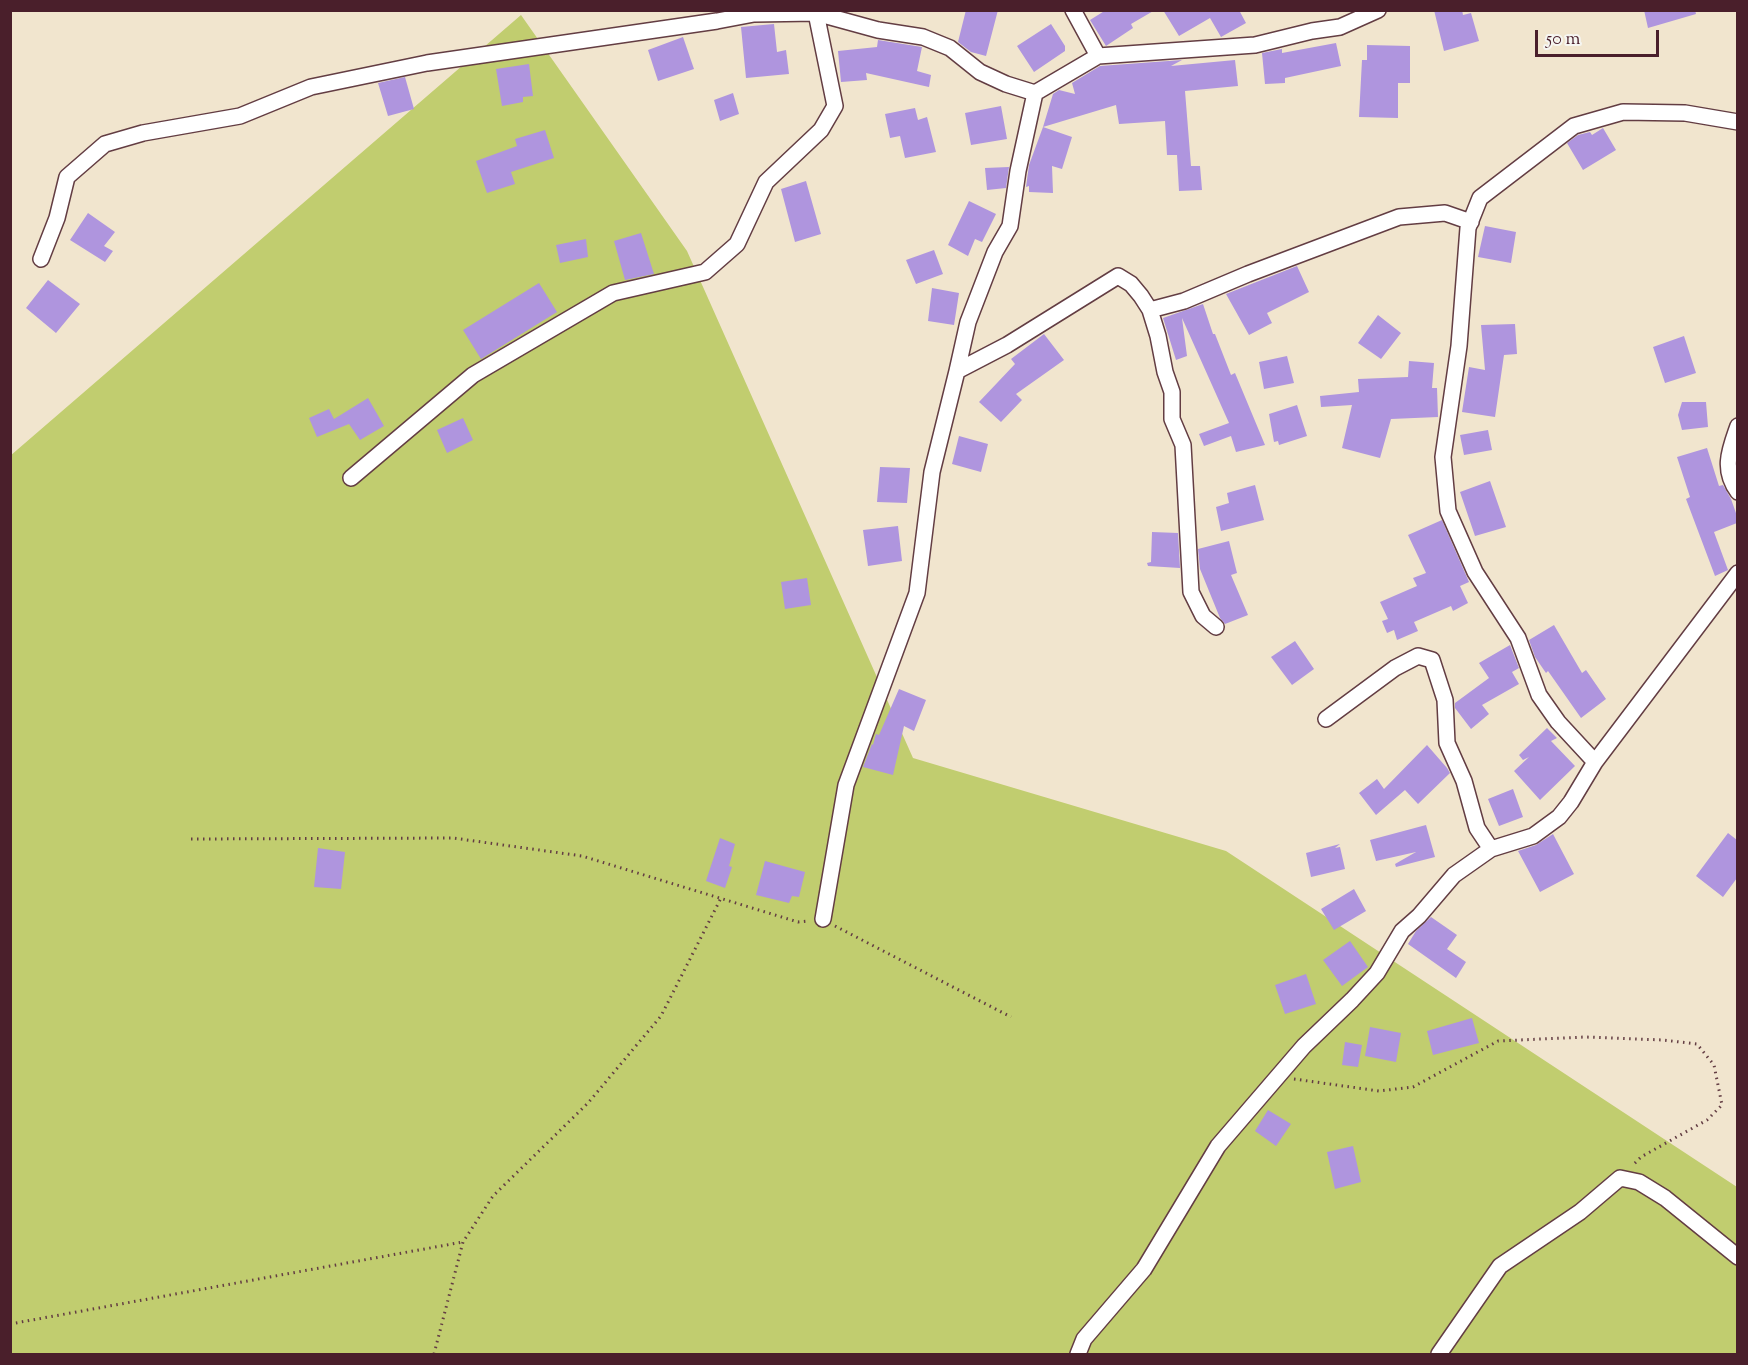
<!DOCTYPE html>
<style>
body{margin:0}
#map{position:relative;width:1748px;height:1365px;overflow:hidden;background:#f1e5ce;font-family:"Sorts Mill Goudy",serif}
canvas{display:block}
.frame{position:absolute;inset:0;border:12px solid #4a1f2b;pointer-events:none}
.scale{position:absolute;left:1535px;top:30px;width:124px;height:27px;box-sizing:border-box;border:3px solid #4a1f2b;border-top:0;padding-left:8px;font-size:18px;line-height:21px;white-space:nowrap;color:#4a1f2b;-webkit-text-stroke:4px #f6f6f2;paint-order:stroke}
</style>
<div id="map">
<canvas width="1748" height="1365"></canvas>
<div class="frame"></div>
<div class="scale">50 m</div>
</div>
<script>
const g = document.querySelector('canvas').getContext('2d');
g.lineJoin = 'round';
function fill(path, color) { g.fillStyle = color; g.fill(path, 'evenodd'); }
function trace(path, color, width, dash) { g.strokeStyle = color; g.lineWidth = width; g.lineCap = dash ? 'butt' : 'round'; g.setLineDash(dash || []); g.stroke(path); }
fill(new Path2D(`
 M521,15L687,251L913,758L1226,851L1737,1187V1354H11L10,456Z`), '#c1cd6f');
fill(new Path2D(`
 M966,10H998L986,56L971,52L958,42Z
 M1106,10H1155L1131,24L1133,28L1106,46L1090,20Z
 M1163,10H1239L1246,23L1221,37L1210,18L1179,36Z
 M1434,10H1462L1463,15L1471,13L1479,41L1444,51Z
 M1644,10H1695L1696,14L1648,28Z
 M774,24L777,52L786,50L789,74L746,78L741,27Z
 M1051,24L1065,46V51L1034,72L1017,46Z
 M683,37L694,69L658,81L648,50Z
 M878,40L922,47L917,71L931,75L929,87L866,73L867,80L841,82L838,51L877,47Z
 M1336,43L1341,66L1285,78V83L1265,84L1262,53L1282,49V53Z
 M1367,45L1410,46V83H1398V118L1359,117L1362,60H1367Z
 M1182,60L1171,66L1235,60L1238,86L1185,91L1191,166H1200L1202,190L1179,191L1177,155H1167L1165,121L1119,124L1116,105L1043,127L1053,94L1059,90L1075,94L1072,83L1100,66Z
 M529,64L533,96L523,97V102L502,106L496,69Z
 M405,77L414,109L388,116L378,83Z
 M733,93L739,114L720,121L714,100Z
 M1001,106L1007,139L971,145L965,113Z
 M915,108L918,120L927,117L936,152L905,158L900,136L890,138L885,114Z
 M1043,127L1072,137L1062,169L1052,166L1053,193L1029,192V186L1026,187L1029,165Z
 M1603,128L1616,150L1583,170L1567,143L1578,135L1590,132L1592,135Z
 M545,130L554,158L511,172L515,184L487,193L476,161L517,146L515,139Z
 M1009,167L1006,188L987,190L985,168Z
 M806,181L821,234L795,242L781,189Z
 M969,201L996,214L982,242L975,239L968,256L948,245Z
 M88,213L115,232L104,246L113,251L105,262L70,240Z
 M1485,226L1516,232L1511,263L1478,257Z
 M641,233L654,274L625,280L614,241Z
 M586,239L588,257L560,263L556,245Z
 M934,250L943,274L916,284L906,260Z
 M1297,266L1309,292L1267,313L1272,323L1249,335L1226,294Z
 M48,280L80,304L56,333L26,308Z
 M539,283L557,312L481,359L463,330Z
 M932,288L959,293L954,325L928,321Z
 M1203,304L1213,334H1215L1231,375L1235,373L1265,445L1236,452L1231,436L1204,446L1199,434L1229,423L1182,318L1187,356L1176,360L1163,318Z
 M1378,315L1401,333L1381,359L1358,343Z
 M1515,324L1517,354L1504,355L1495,417L1462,412L1469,367L1485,370L1481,325Z
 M1044,334L1064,360L1016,394L1022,400L1001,422L979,402L1015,364L1011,359Z
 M1684,336L1696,373L1665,383L1653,347Z
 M1287,356L1294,383L1264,389L1259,362Z
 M1409,361L1434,363L1432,388H1437L1438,417L1391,419L1380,458L1342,448L1352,405L1321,407L1320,396L1359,392L1358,379L1408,377Z
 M368,398L384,426L360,440L349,424L317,437L309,418L329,409L334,419Z
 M1682,402H1706L1708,427L1682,430L1678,415Z
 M1297,405L1307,436L1279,445L1278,441L1274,442L1269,414Z
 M463,418L473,440L447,453L437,430Z
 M1488,430L1492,450L1464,455L1460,435Z
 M959,436L988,444L981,472L952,464Z
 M1707,448L1719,486L1723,485L1731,499L1737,516V523L1714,532L1728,570L1715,576L1686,499L1690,497L1677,457Z
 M880,467L910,468L907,503L877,502Z
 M1490,481L1506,527L1475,536L1460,492Z
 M1255,485L1264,520L1221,531L1216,507L1229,503L1227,493Z
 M1442,520L1469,582L1460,586L1468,603L1453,611L1451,606L1414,622L1418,631L1397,640L1394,630L1387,633L1382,621L1388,619L1380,602L1417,586L1413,578L1426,573L1408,535Z
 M898,526L902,561L868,566L863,530Z
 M1152,532L1178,533L1180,568L1148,566L1147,563L1151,562Z
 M1229,541L1237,573L1231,575L1248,615L1225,624L1220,618L1200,569L1198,549Z
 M807,578L811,605L785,609L781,582Z
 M1554,625L1582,673L1586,670L1606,699L1581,718L1548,671L1546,673L1535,657L1529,640Z
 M1295,641L1314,669L1292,685L1271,657Z
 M1510,645L1519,668L1512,672L1519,684L1482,705L1489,714L1471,729L1455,708V703L1489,678L1479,663Z
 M899,689L926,700L914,731L904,726L893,775L863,767L872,744L873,745L876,734L879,735Z
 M1547,728L1557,738L1551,741L1575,766L1540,800L1514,771L1529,757L1523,760L1519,755Z
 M1427,745L1447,768L1450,773L1418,804L1405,790L1376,815L1359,793L1377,779L1384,789Z
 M1513,789L1523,817L1499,826L1488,799Z
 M1426,825L1435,857L1396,867L1395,864L1416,852L1376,861L1370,840Z
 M1728,833L1737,840V878L1723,897L1696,876Z
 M1553,834L1574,874L1540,892L1518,851L1536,845Z
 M720,838L735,844L729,866L732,867L725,888L706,881Z
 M1340,844L1335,848L1340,847L1345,869L1311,877L1306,853Z
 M318,848L345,852L341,889L314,887Z
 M765,861L805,872L799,897L792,896L789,903L756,895Z
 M1354,889L1366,911L1334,930L1321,909Z
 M1431,917L1457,935L1447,949L1466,962L1456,978L1408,944L1416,931Z
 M1350,941L1368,967L1342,986L1323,960Z
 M1306,974L1316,1004L1285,1014L1275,985Z
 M1472,1018L1479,1043L1433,1055L1427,1031Z
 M1370,1027L1401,1033L1396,1062L1365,1056Z
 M1345,1042L1362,1045L1358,1067L1342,1065Z
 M1268,1110L1291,1124L1276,1146L1255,1131Z
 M1353,1146L1361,1182L1335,1189L1327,1152Z`), '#af95de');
const minor = new Path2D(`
 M1073,10L1098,56
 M41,259L57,218L67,177L105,144L143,133L240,116L311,87L427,63L717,21L754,14L816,13L878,30L923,37L950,48L980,72L1006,84L1035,93L1098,56L1255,45L1312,31L1340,27L1378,10
 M1150,310L1184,301L1248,274L1399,217L1445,213L1471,222
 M957,371L1007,345L1118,276L1131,284L1141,296L1150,310L1158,336L1165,372L1172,392V419L1183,445L1191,592L1203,616L1216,627
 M1738,426C1730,449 1721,469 1738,492
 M351,478L473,375L613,293L705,272L737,244L766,182L821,130L835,106L816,13
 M1595,762L1558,722L1539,695L1518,638L1475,572L1448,511L1443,457L1459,346L1468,228L1480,198L1574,126L1623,112L1685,113L1738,122
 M1491,849L1533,836L1559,817L1571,802L1595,762L1738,573
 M823,919L846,785L917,593L932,472L957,371L968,322L995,252L1010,226L1018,171L1035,93
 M1078,1354L1084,1339L1144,1269L1218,1146L1304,1046L1352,1000L1377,973L1402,931L1419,916L1454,875L1491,849L1477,828L1464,781L1447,743L1445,700L1432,660L1418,656L1395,668L1326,719
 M1439,1354L1500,1266L1580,1212L1620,1178L1639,1182L1665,1198L1738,1257`);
trace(minor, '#633d43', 18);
trace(new Path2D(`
 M191,839L453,838L582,856L798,922L808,921
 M835,926L1011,1017
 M1294,1079L1379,1091L1413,1087L1498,1041L1585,1037L1663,1040L1697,1044L1714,1065L1722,1105L1707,1120L1641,1157L1634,1164
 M10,1324L463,1242
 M434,1354L463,1242L493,1196L588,1103L661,1016L721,898`), '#633d43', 3, [1.5, 4.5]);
trace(minor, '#fff', 15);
</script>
